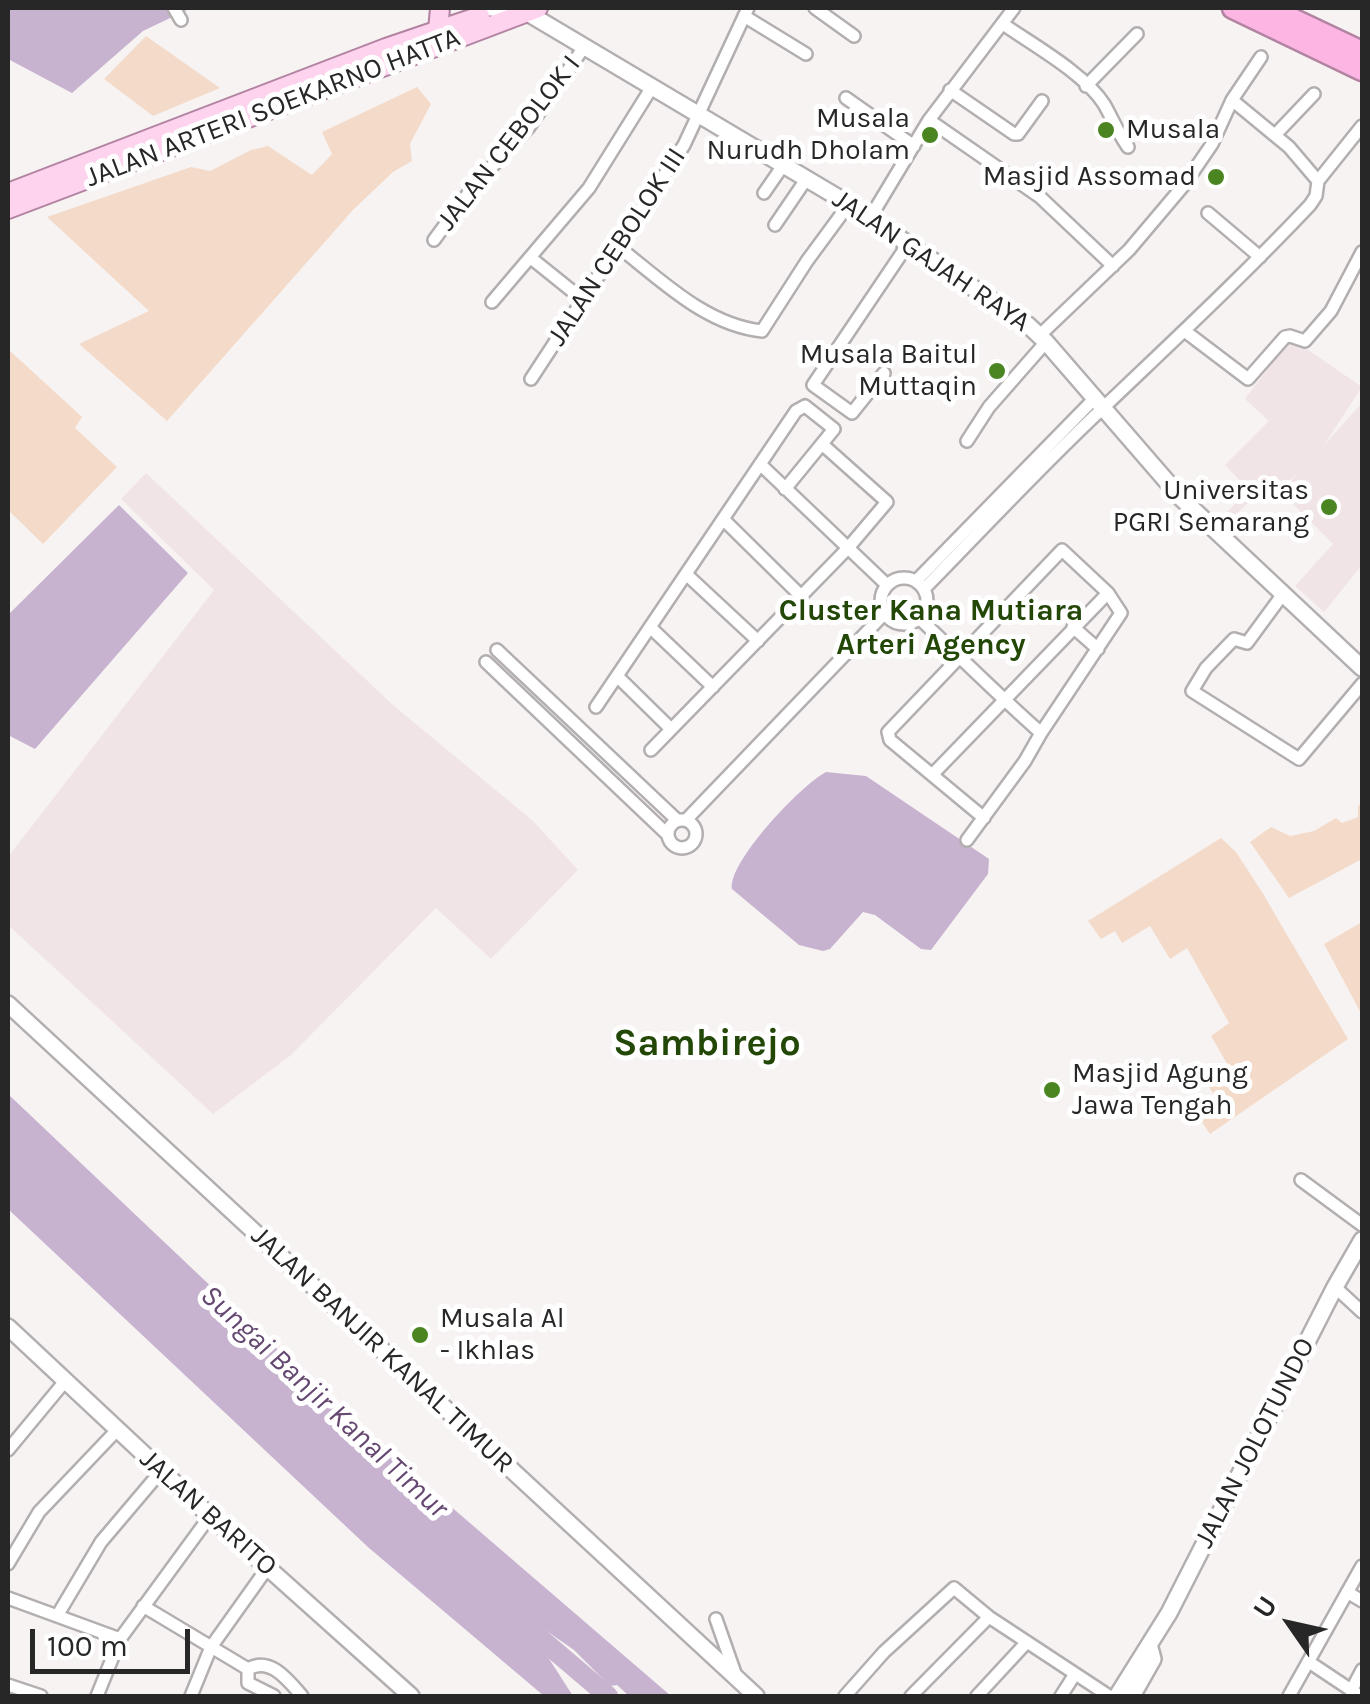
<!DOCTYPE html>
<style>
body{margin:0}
#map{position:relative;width:1370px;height:1704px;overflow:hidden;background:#f7f3f3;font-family:Karla,sans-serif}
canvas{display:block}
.frame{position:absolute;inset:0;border:10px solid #282727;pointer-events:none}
.north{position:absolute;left:1240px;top:1574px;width:100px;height:100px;-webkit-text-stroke:8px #fff;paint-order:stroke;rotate:304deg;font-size:28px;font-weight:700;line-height:40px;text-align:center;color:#282727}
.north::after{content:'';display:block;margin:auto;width:35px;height:45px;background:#282727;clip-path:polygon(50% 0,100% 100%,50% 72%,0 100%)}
.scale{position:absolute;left:30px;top:1629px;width:160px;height:45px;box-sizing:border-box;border:5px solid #282727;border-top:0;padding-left:12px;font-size:30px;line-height:35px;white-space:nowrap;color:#282727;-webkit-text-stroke:8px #fff;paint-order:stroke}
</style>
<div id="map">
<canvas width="1370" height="1704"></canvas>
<div class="frame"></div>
<div class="north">U</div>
<div class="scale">100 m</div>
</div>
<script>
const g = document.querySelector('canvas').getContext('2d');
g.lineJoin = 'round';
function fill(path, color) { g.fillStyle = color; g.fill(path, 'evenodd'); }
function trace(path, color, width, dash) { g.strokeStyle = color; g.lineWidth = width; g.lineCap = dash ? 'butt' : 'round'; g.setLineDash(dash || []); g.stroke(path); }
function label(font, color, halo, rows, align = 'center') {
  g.font = font + ' Karla,sans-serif'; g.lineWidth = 10; g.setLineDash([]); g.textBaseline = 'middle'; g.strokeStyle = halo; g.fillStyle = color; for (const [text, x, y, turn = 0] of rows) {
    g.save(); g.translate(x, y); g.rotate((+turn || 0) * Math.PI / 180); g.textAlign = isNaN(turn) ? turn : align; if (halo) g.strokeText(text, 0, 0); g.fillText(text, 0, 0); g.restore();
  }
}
fill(new Path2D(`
 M1291,338L1362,387L1324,445L1362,403V565L1324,612L1295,586L1333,544L1281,492L1300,470L1277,493L1268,484L1225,525L1219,520L1249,490L1225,465L1269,421L1245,399Z
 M146,473L393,705L533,821L578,870L491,959L436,908L291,1055L213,1114L8,925V857L214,590L121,499Z`), '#f1e4e6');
fill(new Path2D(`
 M146,36L220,88L153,116L104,79Z
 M417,87L431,104L410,144L412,161L393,172L353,210L167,421L79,344L149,311L47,217L191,167L210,171L251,150L268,146L312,175L332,154L322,132Z
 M8,349L82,417L75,428L117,467L43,544L8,510Z
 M1362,803V859L1289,898L1250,842L1271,827L1290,836L1314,831L1336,818L1342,823L1358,817V806Z
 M1221,838L1236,852L1262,892L1348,1039L1210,1134L1194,1110L1215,1096L1207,1084L1230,1069L1211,1036L1229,1023L1187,948L1170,959L1150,926L1122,943L1115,931L1101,939L1088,921Z
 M1362,922V1015L1324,944Z`), '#f4dbc9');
fill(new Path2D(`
 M8,8H191L143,31L72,93L8,59Z
 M119,505L188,573L35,749L8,735V615Z
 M826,772L866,776L989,859L988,874L931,950L921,949L875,915L863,912L830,949L823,951L799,945L732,889C728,862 801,785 826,772Z
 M8,1094L370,1437L671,1696H629L617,1685L610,1686L574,1650L518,1611L513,1613L533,1634L573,1696H544L369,1548L8,1209Z`), '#c7b3cf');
trace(new Path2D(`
 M507,1610L608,1696`), '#c7b3cf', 20);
const street = new Path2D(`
 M174,8L181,20
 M815,8L854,36
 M744,16L806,54
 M1003,24C1033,45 1084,73 1104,104C1112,118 1118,133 1128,147
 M1086,86L1137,34
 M950,90L1014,134H1018L1042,101
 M846,98L914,146
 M1232,100L1289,147L1318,181
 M929,120L1040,197L1113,266
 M1275,135L1314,94
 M764,193L784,164
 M1208,213L1260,257
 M870,218L929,120L1014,8
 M775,225L807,178
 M434,240L473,187L529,127L584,47
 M616,245C660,279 705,325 762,331L807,261L849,204
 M531,258L582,299
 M492,302L589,188L652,87
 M1186,332L1248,379L1285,337L1290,336L1305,341L1331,311L1362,252
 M1040,335L1129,250L1184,185L1212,144L1232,100L1261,57
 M884,373L852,413L813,385L908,244
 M531,379L684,145L748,8
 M967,441L989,407L1046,342
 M760,464L887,585
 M724,520L801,596
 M686,574L758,641
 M881 601a23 23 0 1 1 46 0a23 23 0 1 1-46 0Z
 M916,581L1095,398
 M924,589C983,529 1040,467 1102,409C1172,342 1243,276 1310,205L1316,196L1318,181L1362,126
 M1283,594L1247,643L1234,639L1206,668L1192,691L1299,759L1362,684
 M919,618C960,657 999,696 1041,733L1121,613L1108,593L1062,550L888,732L890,740L984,818
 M650,627L713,687
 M1073,627L1098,649
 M497,650L677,820
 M486,662L668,835
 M617,676L671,729
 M596,707L796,411L805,406L834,429L785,489
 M651,750L848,548L887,502L822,444
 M932,775L1108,593
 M668 834a14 14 0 1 1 28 0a14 14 0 1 1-28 0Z
 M686,820L884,614
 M967,840L1025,761L1041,733
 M1301,1180L1362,1225
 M1335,1287L1362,1312
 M8,1450L66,1380
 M8,1564L39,1512L118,1429
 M1347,1592L1362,1601
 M8,1598L120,1639
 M143,1606L248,1669V1683L274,1696
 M57,1616L101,1542L162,1470
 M716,1619L736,1676
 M1309,1662L1360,1696
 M248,1669C270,1656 288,1680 302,1696
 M8,1685L41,1696
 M1351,1691L1362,1670
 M97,1696L120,1639L210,1516
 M191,1696L211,1647L268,1567
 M845,1696L884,1652L954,1588L989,1617L1109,1696
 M911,1696L989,1617
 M977,1696L1027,1642
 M1061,1696L1075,1674
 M1289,1696L1362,1566`);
const secondary = new Path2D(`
 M491,8L526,12L849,204L1028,325L1046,342L1182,499L1362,668
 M8,1004L756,1696
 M8,1327L210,1516L411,1696
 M1117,1696L1169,1613L1335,1287L1362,1240
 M1132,1696L1153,1659L1150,1648`);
const primary = new Path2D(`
 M438,31L440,8
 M8,193L386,48L480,16
 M8,209L538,8`);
const highway = new Path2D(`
 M1233,8L1362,70
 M1269,8L1362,52`);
trace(street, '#b3afb0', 16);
trace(secondary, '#b3afb0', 20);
trace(primary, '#b284a1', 22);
trace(highway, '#b284a1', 25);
trace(street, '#fff', 11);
trace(secondary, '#fff', 15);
trace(primary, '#fed3ee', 18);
trace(highway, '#fdb6e3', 20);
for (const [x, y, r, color] of [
 [1106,130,10,"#4a8521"],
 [930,135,10,"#4a8521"],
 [1216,177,10,"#4a8521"],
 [997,371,10,"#4a8521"],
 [1329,507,10,"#4a8521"],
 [1052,1090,10,"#4a8521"],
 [420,1335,10,"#4a8521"]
]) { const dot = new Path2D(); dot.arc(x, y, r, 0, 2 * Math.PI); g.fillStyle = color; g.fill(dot); trace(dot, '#fff', 4); }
label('28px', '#282727', '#fff', [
 ["JALAN ARTERI SOEKARNO HATTA",273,108,-21],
 ["JALAN CEBOLOK I",509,143,-52],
 ["JALAN CEBOLOK III",617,247,-57],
 ["JALAN GAJAH RAYA",931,261,34],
 ["JALAN BANJIR KANAL TIMUR",382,1350,43],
 ["JALAN JOLOTUNDO",1255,1443,-63],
 ["JALAN BARITO",208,1513,42]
]);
label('28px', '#282727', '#fff', [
 ["Musala",910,119],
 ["Nurudh Dholam",910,151],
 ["Musala",1126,130,"left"],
 ["Masjid Assomad",1196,177],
 ["Musala Baitul",977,355],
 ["Muttaqin",977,387],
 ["Universitas",1309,491],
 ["PGRI Semarang",1309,523],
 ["Masjid Agung",1072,1074,"left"],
 ["Jawa Tengah",1072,1106,"left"],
 ["Musala Al",440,1319,"left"],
 ["- Ikhlas",440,1351,"left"]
], 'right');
label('bold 30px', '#224706', '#fff', [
 ["Cluster Kana Mutiara",931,611],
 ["Arteri Agency",931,645]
]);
label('italic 30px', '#654871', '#fff', [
 ["Sungai Banjir Kanal Timur",324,1402,43]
]);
label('bold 38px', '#224706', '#fff', [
 ["Sambirejo",707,1044]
]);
</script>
